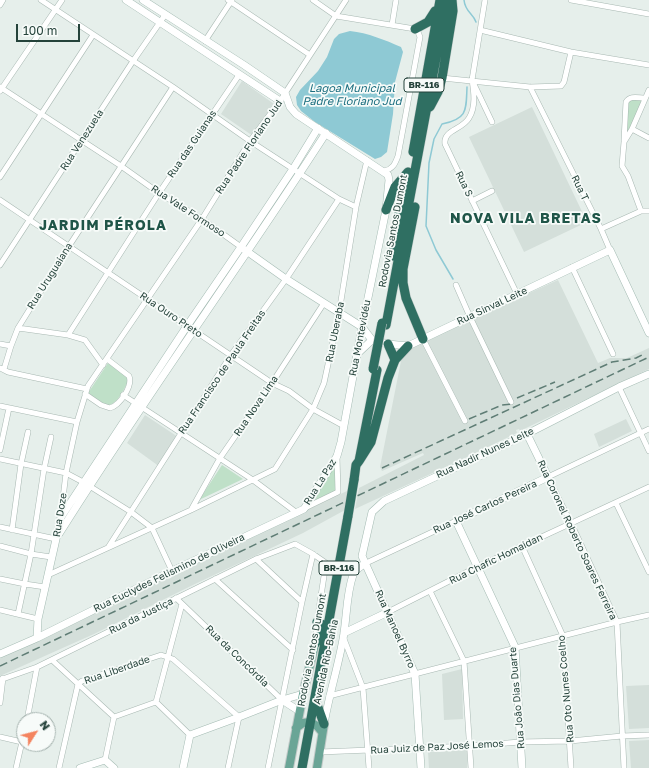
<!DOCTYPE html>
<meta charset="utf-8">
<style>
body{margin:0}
#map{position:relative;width:649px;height:768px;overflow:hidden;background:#e6efeb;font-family:"Golos Text",sans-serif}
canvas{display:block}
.north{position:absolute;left:16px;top:712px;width:40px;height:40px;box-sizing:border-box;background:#f7fbf9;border:1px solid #a3b1ad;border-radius:50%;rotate:54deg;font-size:11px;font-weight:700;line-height:16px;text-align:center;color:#24423a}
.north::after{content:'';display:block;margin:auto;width:14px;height:18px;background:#f4845f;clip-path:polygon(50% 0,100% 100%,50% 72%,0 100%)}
.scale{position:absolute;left:16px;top:24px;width:64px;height:18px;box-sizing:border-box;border:2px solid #24423a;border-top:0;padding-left:5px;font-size:12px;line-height:14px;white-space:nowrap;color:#24423a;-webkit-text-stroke:3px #f7fbf9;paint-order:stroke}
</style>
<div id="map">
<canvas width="649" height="768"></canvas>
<div class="north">N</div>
<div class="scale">100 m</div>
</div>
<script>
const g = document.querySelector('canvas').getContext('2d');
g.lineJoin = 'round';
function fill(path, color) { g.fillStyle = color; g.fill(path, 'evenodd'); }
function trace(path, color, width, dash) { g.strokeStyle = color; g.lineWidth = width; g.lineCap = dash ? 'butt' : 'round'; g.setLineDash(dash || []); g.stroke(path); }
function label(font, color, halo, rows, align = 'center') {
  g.font = font + ' "Golos Text",sans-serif'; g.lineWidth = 3.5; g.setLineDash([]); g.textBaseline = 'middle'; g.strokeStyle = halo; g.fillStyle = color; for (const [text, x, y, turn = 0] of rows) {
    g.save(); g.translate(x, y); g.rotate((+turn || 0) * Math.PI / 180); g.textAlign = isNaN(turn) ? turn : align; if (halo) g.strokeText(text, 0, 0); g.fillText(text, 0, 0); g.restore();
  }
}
fill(new Path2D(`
 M242,81L274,104L253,136L221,114Z
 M532,107L587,222L524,252L469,137Z
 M558,280L598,363L610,358H627L649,348V369L522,430L520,431L519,429L516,430L517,433L465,458L355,509L359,488L424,455L423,453L382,471L380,467L402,356L409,348Z
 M145,415L178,437L160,467L127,443Z
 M626,419L632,431L599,447L594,434Z
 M349,490L345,510L303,533L195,584L94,634L0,676V657Z
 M462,669L463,719L444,720L442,674Z
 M649,685V728L629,729L626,686Z
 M649,740V768H631L629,741Z
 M467,750V768H429L428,752Z`), '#d4dfda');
fill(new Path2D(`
 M643,99L625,140L628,100Z
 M108,363L127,375L128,382C122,392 118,404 106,406L88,393Z
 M336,461L337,491L308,505Z
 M222,465L243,479L199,500Z`), '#bfe0c8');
fill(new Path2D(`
 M350,31C368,33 385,40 401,47L403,52L395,82L393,114L387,152L381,157L375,159L315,122L301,111L297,105L296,97L300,90L318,71L327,57L334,39L339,34Z`), '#8ec9d4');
trace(new Path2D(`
 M464,0C465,12 473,13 476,22
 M453,279L436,250L426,226L429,163L434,139L442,124C468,119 466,110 467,87`), '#8ec9d4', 1.5);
const street = new Path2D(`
 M41,0L173,87L250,141L339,199L356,207
 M228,0L310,55
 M313,0L336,16L415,29L418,32L420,37L398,156C395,164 393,169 384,171
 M485,0L472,80L492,122
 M571,0L649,14
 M0,5L3,0
 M392,25L396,0
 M480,30L571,52L649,65
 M205,41L232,0
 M442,78L530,87L561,86L564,82L571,52
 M472,80C474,92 476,107 469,118C462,130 443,130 445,144L517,294
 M0,87L121,166L159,193L202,219L241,247
 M530,87L601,229L610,250
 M0,91L62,0
 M632,129L649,138
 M624,141L626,102C630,95 638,98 645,98
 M0,177L93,35
 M0,200L272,383L289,391L313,409L344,426
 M472,201L492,191
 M641,211L628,176L622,166L624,142L632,129L649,90
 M601,229L641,211H649
 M0,265L133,61L165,15
 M572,267L613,354
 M456,285L470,317L511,402
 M18,328L68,335L85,340L103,365
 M68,335L159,193L239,75
 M423,339L465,421
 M0,344L11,346
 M0,368L8,372L87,389
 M4,369L11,346L18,328L69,246L173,87
 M619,387L649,451
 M85,394L101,405L110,408C120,405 133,386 129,376L107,359
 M123,395L253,480L297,513
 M0,406L77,422
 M0,450L9,408
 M0,459L66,473L83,482L131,512L152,528L172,571
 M616,503L649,572
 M305,508L338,492L337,457
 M191,510L220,458L272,383L324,303
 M61,515L66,473L77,422L88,386L202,219L250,141L280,101L346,0
 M0,527L56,539
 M12,530L21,464L28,432
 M0,546L31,554L51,557
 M109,546L231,355L286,279L339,199
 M522,546L563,636L571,768
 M256,559L302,602
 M364,564L456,521
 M48,575L191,510L275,469L313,409L324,383L339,313L356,207L367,160
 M0,579L25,584L45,587
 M215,579L293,650
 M430,591L464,661L471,768
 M176,598L282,700
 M0,610L38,619
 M388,612L477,567L649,487
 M18,614L31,554L44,469L51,437
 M344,639L363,688L369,768
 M52,660L114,717
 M0,680L37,667
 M329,696L617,622L649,615
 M156,702L182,604
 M0,703L3,678
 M27,720L37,667L256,559L295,544L313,554L326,563L317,622L316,639
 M0,737L22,742
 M320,752L470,746L520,742L570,741L622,736L649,735
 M105,760L114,717L156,702L190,735
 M16,768L24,733
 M59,768L78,684L82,681L161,655L173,659L239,717L228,768
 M268,768L302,602L313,554
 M624,768L617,622L571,523L548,477L649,429`);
const secondary = new Path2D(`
 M126,0L280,101
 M245,250L286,279L362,327L372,340
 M372,340L388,344L408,346L610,250L649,333
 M357,354L372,340
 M59,534C144,398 239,268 326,133
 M344,633L388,612
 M37,638L38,619L61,517L187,326L241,247L293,169L318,128
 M0,654L37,638L172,571L304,509L337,456L341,442L362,327L386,210L389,180L388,175L296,114L290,107L285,93L244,65L143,0
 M282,700L299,711
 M324,724C329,695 338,667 343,639C347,618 346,595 353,575C355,570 360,567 364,564
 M80,768L105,760L114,768
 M183,768L190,735L239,717L282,700L303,694
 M421,768L415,674L362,556L372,512L384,501L527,434L619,387L649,374
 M522,768L515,647L456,521L548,477L527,434`);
const primary = new Path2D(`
 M296,728L303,723L310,722L317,726L322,732
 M289,768L303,694L315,644
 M317,768L324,724`);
const highway = new Path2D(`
 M415,29L428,22L435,11
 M430,107L438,92L442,78L453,11L452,0
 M413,152L440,0
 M415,207L403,269V283L406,298L423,339
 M386,210L395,187L408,172
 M393,256L399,214L408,175
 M386,325L447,0
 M388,344L395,360
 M359,461L371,442L388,378L395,360L408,346
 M354,480L356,465L359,461L377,370
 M317,622L326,626
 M315,644L325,627
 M315,699L324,724
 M302,768L348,516`);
trace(street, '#a8b8b2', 6);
trace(secondary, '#a4bbb3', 8);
trace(primary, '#c2cac8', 10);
trace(highway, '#c2cac8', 10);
trace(street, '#fff', 5);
trace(secondary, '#fff', 7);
trace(primary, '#6aa596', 8);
trace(highway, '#2f6f62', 9);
trace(new Path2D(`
 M517,398L555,382
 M469,419L502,405L514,404
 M382,468L612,362L636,358L642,355
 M0,666L649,357`), '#5f7d75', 1.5, [8, 4]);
const highwayBridge = new Path2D(`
 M373,369L382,323
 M348,516L354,480`);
trace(highwayBridge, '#c2cac8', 10, []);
trace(highwayBridge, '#2f6f62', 9);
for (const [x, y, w] of [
 [424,85,40],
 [339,568,40]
]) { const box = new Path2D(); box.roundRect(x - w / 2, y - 7, w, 14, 3); g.fillStyle = '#f7fbf9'; g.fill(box); trace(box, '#24423a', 1); }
label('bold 9px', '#24423a', null, [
 ["BR-116",424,85],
 ["BR-116",339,568]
]);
label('10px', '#24423a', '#f7fbf9', [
 ["Rua Venezuela",82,140,-57],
 ["Rua das Guianas",192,144,-56],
 ["Rua Padre Floriano Jud",249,147,-56],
 ["Rua S",464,184,64],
 ["Rua T",580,188,64],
 ["Rua Vale Formoso",188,211,33],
 ["Rodovia Santos Dumont",393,231,-79],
 ["Rua Uruguaiana",50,276,-58],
 ["Rua Sinval Leite",492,306,-25],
 ["Rua Ouro Preto",171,315,34],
 ["Rua Uberaba",335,332,-79],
 ["Rua Montevidéu",360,338,-79],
 ["Rua Francisco de Paula Freitas",222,372,-56],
 ["Rua Nova Lima",256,406,-56],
 ["Rua Nadir Nunes Leite",485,453,-25],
 ["Rua La Paz",320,482,-58],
 ["Rua José Carlos Pereira",485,507,-25],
 ["Rua Doze",60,515,-81],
 ["Rua Coronel Roberto Soares Ferreira",577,540,65],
 ["Rua Chafic Homaidan",496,559,-26],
 ["Rua Euclydes Felismino de Oliveira",169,573,-26],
 ["Rua da Justiça",141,616,-26],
 ["Rua Manoel Byrro",395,629,66],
 ["Rodovia Santos Dumont",312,650,-79],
 ["Rua da Concórdia",237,656,44],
 ["Avenida Rio-Bahia",326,662,-78],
 ["Rua Liberdade",117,670,-19],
 ["Rua Oto Nunes Coelho",566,689,-95],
 ["Rua João Dias Duarte",517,698,-95],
 ["Rua Juiz de Paz José Lemos",437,747,-3]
]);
label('italic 11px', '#1c6f80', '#f7fbf9', [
 ["Lagoa Municipal",352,89],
 ["Padre Floriano Jud",352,102]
]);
g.letterSpacing = '1px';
label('bold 14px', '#1f5548', '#f7fbf9', [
 ["NOVA VILA BRETAS",526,219],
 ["JARDIM PÉROLA",103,226]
]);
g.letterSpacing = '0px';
</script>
